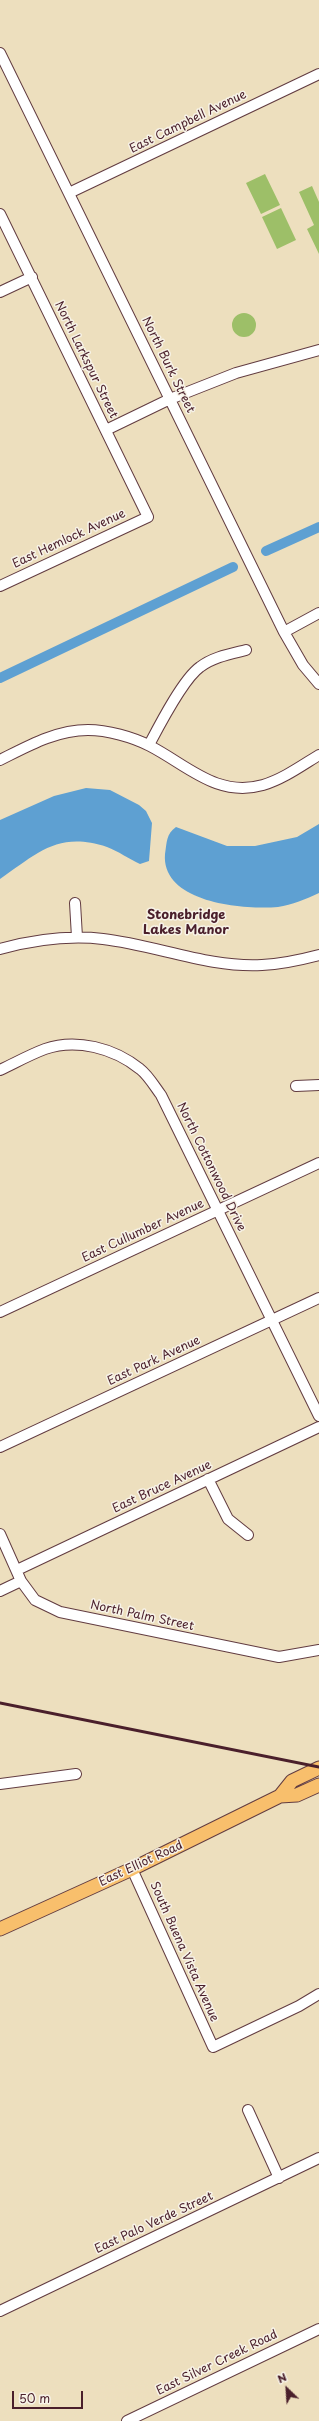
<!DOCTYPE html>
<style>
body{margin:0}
#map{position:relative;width:319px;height:2421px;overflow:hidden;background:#eddfbe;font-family:"Playpen Sans",sans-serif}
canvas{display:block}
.north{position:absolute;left:267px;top:2369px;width:40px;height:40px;-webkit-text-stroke:3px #f7f3e8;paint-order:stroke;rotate:335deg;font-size:11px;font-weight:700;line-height:16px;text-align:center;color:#4a1f2b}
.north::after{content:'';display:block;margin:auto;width:14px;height:18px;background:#4a1f2b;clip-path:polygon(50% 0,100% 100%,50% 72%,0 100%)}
.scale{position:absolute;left:12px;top:2391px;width:71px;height:18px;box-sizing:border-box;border:2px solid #4a1f2b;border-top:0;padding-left:5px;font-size:12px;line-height:14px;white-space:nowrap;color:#4a1f2b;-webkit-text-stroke:3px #f7f3e8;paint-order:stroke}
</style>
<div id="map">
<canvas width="319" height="2421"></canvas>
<div class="north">N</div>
<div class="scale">50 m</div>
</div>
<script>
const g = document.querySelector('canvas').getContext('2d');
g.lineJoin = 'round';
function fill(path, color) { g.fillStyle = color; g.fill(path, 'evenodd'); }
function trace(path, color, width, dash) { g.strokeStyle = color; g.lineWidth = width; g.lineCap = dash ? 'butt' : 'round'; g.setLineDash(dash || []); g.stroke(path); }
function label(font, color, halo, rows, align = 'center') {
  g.font = font + ' "Playpen Sans",sans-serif'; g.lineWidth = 3; g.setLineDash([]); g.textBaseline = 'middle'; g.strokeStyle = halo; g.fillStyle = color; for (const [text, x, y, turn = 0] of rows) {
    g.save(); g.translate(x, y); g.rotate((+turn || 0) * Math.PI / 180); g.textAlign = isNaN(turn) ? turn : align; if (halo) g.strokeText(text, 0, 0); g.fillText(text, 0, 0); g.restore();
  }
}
fill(new Path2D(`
 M265,174L280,205L261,214L246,183Z
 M312,186L319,202V254L307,229L314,225L299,192Z
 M281,208L296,240L277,249L262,217Z
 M232 325a12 12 0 1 1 24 0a12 12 0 1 1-24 0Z`), '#9dbf68');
fill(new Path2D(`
 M86,788L110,790L139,805L146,811L152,823L149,861L140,864C129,859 118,851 107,847C58,831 38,853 0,879V820L54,796Z
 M319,824V893C306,899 292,905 278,907C244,910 161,903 165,854C167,842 166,834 176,827L227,846H255L297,837Z`), '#5ea0d2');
trace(new Path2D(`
 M266,551L319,527
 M0,678L233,567`), '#5ea0d2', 10);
const minor = new Path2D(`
 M0,53L284,632L303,665L319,684
 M69,193L319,74
 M0,214L148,517L0,586
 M0,292L32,277
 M106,430L170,399L236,373L319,350
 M284,632L319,613
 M149,745C159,726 183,679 200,667C213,657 230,654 246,650
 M0,760C28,746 56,730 88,730C107,730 133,737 150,746C187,765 217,798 263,785C283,779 301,766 319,755
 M75,903L77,937
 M0,949C33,940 68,935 103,939C156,945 208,968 262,965C282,964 300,960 319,955
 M0,1070C15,1063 29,1055 45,1049C76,1038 114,1048 140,1069C148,1075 155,1087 161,1095L319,1416
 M296,1086L319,1085
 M0,1312L319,1163
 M0,1447L319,1298
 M208,1479L228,1519L248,1535
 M0,1534L21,1581L35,1600L60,1612L279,1657L319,1650
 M17,1570L319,1427
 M0,1591L21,1581
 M0,1784L76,1774
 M132,1869L213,2047L299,2006L319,1994
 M248,2110L279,2178
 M0,2311L319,2158
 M127,2421L319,2329`);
const major = new Path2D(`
 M280,1796L297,1795L319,1785
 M0,1929L132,1869L280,1796L292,1781L319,1768`);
trace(minor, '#623c41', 12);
trace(major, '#623c41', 15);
trace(minor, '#fff', 10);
trace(major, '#f8bf6c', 13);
trace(new Path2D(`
 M0,1703L319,1767`), '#4a1f2b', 3);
label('12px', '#4a1f2b', '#f7f3e8', [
 ["East Campbell Avenue",188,122,-26],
 ["North Larkspur Street",86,360,64],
 ["North Burk Street",168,365,64],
 ["East Hemlock Avenue",69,539,-25],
 ["North Cottonwood Drive",211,1167,64],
 ["East Cullumber Avenue",143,1231,-25],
 ["East Park Avenue",154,1361,-25],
 ["East Bruce Avenue",162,1487,-25],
 ["North Palm Street",142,1616,12],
 ["East Elliot Road",141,1864,-25],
 ["South Buena Vista Avenue",184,1952,66],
 ["East Palo Verde Street",154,2223,-25],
 ["East Silver Creek Road",217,2363,-26]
]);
label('bold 13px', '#4a1f2b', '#f7f3e8', [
 ["Stonebridge",186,915],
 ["Lakes Manor",186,930]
]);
</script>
